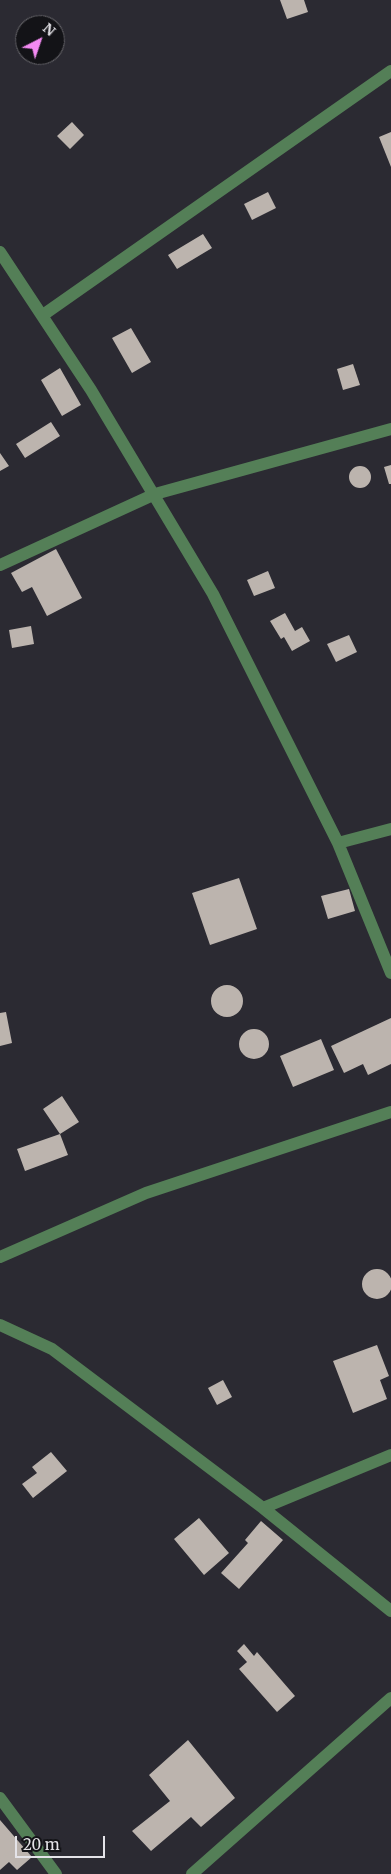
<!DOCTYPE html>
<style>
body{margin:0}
#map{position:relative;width:391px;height:1874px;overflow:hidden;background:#2b2a32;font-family:Merriweather,serif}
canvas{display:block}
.north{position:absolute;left:15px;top:15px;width:50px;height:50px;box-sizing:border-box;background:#131317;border:1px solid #67666b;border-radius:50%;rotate:41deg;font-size:14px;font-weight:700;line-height:20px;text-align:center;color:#e4e3e8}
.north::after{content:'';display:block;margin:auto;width:18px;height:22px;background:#f38af2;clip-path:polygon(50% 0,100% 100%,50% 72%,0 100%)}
.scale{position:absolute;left:15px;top:1836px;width:90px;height:22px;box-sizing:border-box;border:2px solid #e4e3e8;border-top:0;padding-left:6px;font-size:15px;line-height:18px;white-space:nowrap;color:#e4e3e8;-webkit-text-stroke:4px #131317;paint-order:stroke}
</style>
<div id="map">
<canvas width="391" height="1874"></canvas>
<div class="north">N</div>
<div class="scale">20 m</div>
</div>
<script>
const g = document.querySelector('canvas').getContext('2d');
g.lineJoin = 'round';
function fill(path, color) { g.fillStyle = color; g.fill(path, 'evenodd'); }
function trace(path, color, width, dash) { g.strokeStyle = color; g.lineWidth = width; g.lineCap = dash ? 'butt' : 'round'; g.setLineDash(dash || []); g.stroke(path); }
fill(new Path2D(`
 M280,0H304L308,12L287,19Z
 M38,16L45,25H27Z
 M72,122L84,135L70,149L57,136Z
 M391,132V167L379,137Z
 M268,192L276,208L252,220L244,204Z
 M203,234L212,248L177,269L168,255Z
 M131,328L151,362L132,373L112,338Z
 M353,364L360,385L343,390L337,369Z
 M60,368L81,405L62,416L41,380Z
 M51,422L60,436L25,458L16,444Z
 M0,453L9,466L0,471Z
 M391,465V484H389L384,467Z
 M349 477a11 11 0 1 1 22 0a11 11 0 1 1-22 0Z
 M56,549L82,598L47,616L32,587L22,592L11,573Z
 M268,571L275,588L254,596L247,580Z
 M285,613L295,631L302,627L310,641L292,651L284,637L281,639L270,621Z
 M31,626L34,644L12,648L9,630Z
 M349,635L357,652L336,662L327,644Z
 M239,878L257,929L210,945L192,893Z
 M349,889L355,911L328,919L321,896Z
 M211 1001a16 16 0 1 1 32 0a16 16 0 1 1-32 0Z
 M6,1012L12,1043L0,1046V1013Z
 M391,1018V1064L368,1075L363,1064L344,1073L331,1046Z
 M239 1044a15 15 0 1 1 30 0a15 15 0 1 1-30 0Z
 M321,1039L334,1070L293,1087L280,1056Z
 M62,1096L79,1122L60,1134L68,1155L25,1171L17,1149L60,1134L43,1109Z
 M362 1284a15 15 0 1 1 30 0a15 15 0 1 1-30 0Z
 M377,1345L389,1376L380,1380L387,1399L353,1413L333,1361Z
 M223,1380L232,1397L217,1405L208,1388Z
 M51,1452L67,1471L33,1498L22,1484L37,1473L32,1467Z
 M199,1518L229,1553L204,1575L174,1539Z
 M261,1521L283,1540L239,1589L221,1573L248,1543L245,1540Z
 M244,1644L254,1656L257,1652L295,1696L277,1712L239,1669L247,1662L237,1651Z
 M188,1740L235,1798L201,1827L191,1817L151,1851L132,1831L170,1801L149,1775Z
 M0,1820L32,1857L17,1870L9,1862L0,1870Z`), '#bcb4ae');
trace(new Path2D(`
 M0,252L91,390L213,594L338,843L391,973
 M43,315L391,71
 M0,565L155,494L391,429
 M338,843L391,829
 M0,1257L146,1193L391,1112
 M0,1325L52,1349L263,1508L391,1611
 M263,1508L391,1455
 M0,1798L56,1874
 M192,1874L391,1698`), '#547f57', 12);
</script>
